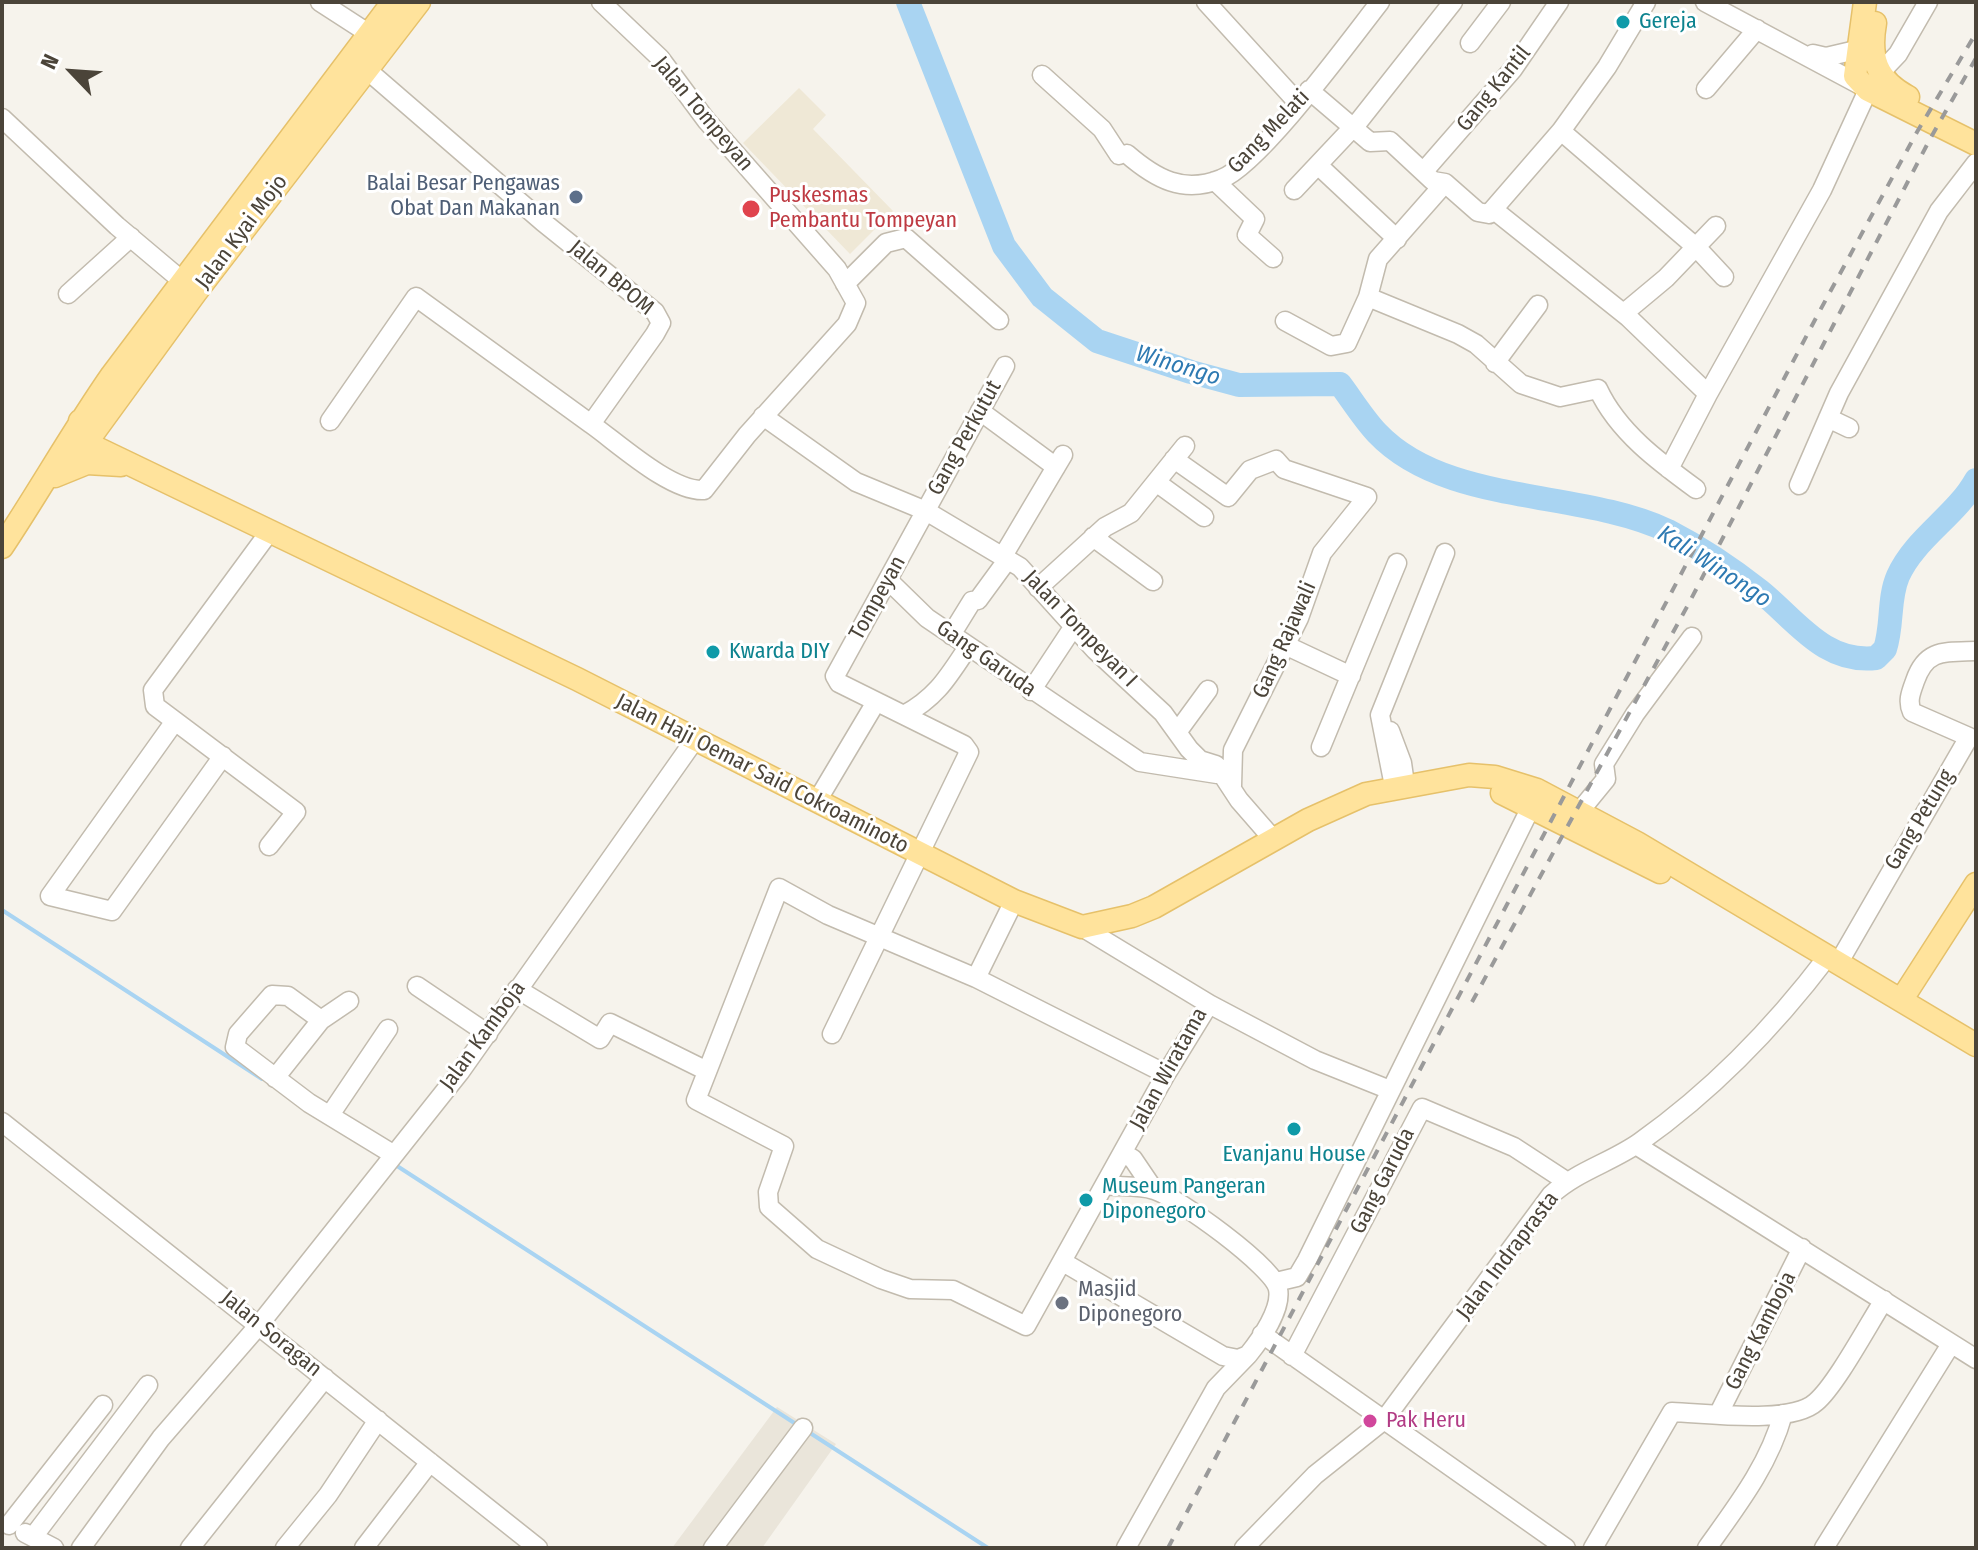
<!DOCTYPE html>
<style>
body{margin:0}
#map{position:relative;width:1978px;height:1550px;overflow:hidden;background:#f6f3ec;font-family:"Fira Sans Condensed",sans-serif}
canvas{display:block}
.frame{position:absolute;inset:0;border:4px solid #4b4439;pointer-events:none}
.north{position:absolute;left:32px;top:32px;width:80px;height:80px;-webkit-text-stroke:6px #fff;paint-order:stroke;rotate:295deg;font-size:22px;font-weight:700;line-height:32px;text-align:center;color:#4b4439}
.north::after{content:'';display:block;margin:auto;width:28px;height:36px;background:#4b4439;clip-path:polygon(50% 0,100% 100%,50% 72%,0 100%)}
</style>
<div id="map">
<canvas width="1978" height="1550"></canvas>
<div class="frame"></div>
<div class="north">N</div>
</div>
<script>
const g = document.querySelector('canvas').getContext('2d');
g.lineJoin = 'round';
function fill(path, color) { g.fillStyle = color; g.fill(path, 'evenodd'); }
function trace(path, color, width, dash) { g.strokeStyle = color; g.lineWidth = width; g.lineCap = dash ? 'butt' : 'round'; g.setLineDash(dash || []); g.stroke(path); }
function label(font, color, halo, rows, align = 'center') {
  g.font = font + ' "Fira Sans Condensed",sans-serif'; g.lineWidth = 6; g.setLineDash([]); g.textBaseline = 'middle'; g.strokeStyle = halo; g.fillStyle = color; for (const [text, x, y, turn = 0] of rows) {
    g.save(); g.translate(x, y); g.rotate((+turn || 0) * Math.PI / 180); g.textAlign = isNaN(turn) ? turn : align; if (halo) g.strokeText(text, 0, 0); g.fillText(text, 0, 0); g.restore();
  }
}
fill(new Path2D(`
 M777,1407L836,1444L762,1548H672Z`), '#eae5da');
fill(new Path2D(`
 M799,88L826,115L813,129L893,211L850,254L743,143Z`), '#efe8d6');
trace(new Path2D(`
 M2,910L262,1079
 M394,1164L799,1426
 M807,1431L988,1548`), '#a9d4f2', 4);
trace(new Path2D(`
 M908,2L1004,246L1042,297L1097,341L1191,372L1239,385L1340,384C1352,400 1363,418 1377,433C1446,506 1580,489 1668,531C1699,547 1732,569 1760,591C1796,620 1824,664 1876,658L1885,649C1893,625 1888,599 1898,576C1915,538 1956,516 1976,480`), '#a9d4f2', 24);
const minor = new Path2D(`
 M320,2L368,33
 M1206,2L1299,104
 M1705,2L1864,87
 M1470,43L1501,2
 M1813,54L1826,57L1856,50
 M366,69L543,222L655,312L661,323L655,334L591,424C618,443 671,492 704,490L747,435L847,324L856,303L837,269L706,120L660,58L601,2
 M1879,74L1898,54L1928,2
 M1042,75L1102,129L1119,155
 M1706,89L1757,29
 M1309,90L1370,142L1390,141L1433,181L1445,183L1478,212L1489,214L1561,131L1607,67L1646,2
 M2,118L117,226L193,290
 M1561,131L1697,248L1724,277
 M1127,154C1156,179 1183,194 1221,179C1259,165 1351,39 1380,2
 M1320,167L1397,239
 M1424,171L1513,69L1559,2
 M1215,181L1255,219L1247,235L1273,258
 M1294,190L1359,121L1453,2
 M1494,210L1628,317L1708,394L1669,469
 M845,284L886,243L906,238L999,320
 M68,294L131,237
 M1368,297L1458,334L1476,344L1521,384L1560,397L1598,389C1618,432 1659,462 1696,489
 M1624,313L1666,278L1716,226
 M1285,321L1331,346L1347,343L1368,297L1378,259L1445,183
 M1495,363L1538,305
 M1708,394L1822,190L1868,90
 M980,411L1056,467
 M763,416L856,482L926,511L1020,567L1095,650L1163,713L1189,749L1200,760L1216,765L1239,800L1273,839
 M1828,418L1849,428
 M330,421L416,297L591,424
 M1174,459L1228,497L1250,470L1276,460L1284,469L1367,497L1322,553L1299,618L1233,750L1232,786
 M1156,482L1204,517
 M1799,485L1839,393L1939,211L1976,163
 M1093,537L1153,581
 M1003,556L1063,455
 M888,580L927,618L1140,762L1217,774
 M1038,588L1105,527L1131,513L1185,446
 M951,635L972,601L978,600L1008,559
 M1285,645L1351,676
 M1031,691L1074,626
 M904,715C937,697 948,677 968,647
 M175,721L155,706L153,690L270,531
 M1178,731L1208,690
 M1390,731L1402,763L1405,784
 M1321,747L1397,563
 M223,756L112,911L50,896L175,721L296,812L269,846
 M1394,786L1380,715L1445,553
 M817,801L876,702
 M1579,812L1606,779L1604,764L1635,714L1692,637
 M1082,927L1209,1004L1166,1074L1026,1326L953,1290L910,1289L881,1279L817,1249L769,1207L768,1192L784,1146L696,1100L779,888L828,915L976,978L1166,1074
 M1839,962L1969,737L1912,712C1907,701 1911,692 1915,681C1926,649 1944,652 1976,651
 M976,978L1014,901
 M417,986L488,1034
 M517,989L600,1039L610,1023L707,1071
 M1209,1004L1315,1060L1390,1090
 M321,1020L288,996L272,995L238,1034L235,1047L309,1103L391,1153
 M832,1034L969,752L964,745L839,683L835,676L1005,366
 M275,1078L321,1020L349,1001
 M330,1115L388,1029
 M2,1122L538,1548
 M1636,1145L1976,1359
 M1123,1153L1133,1159L1154,1190
 M1063,1262L1223,1356L1238,1359L1248,1355C1261,1339 1282,1309 1278,1289C1274,1267 1177,1197 1154,1190C1139,1185 1120,1187 1105,1185
 M1276,1282L1297,1277L1307,1260L1532,805
 M1262,1334L1566,1548
 M1292,1356L1422,1108L1514,1147L1566,1181
 M1719,1413L1802,1248
 M9,1525L103,1405
 M25,1533L54,1548
 M33,1537L148,1385
 M81,1548L161,1438L259,1325L460,1072L696,738
 M190,1548L325,1378
 M285,1548L328,1495L378,1420
 M364,1548L430,1462
 M713,1548L803,1428
 M1126,1548L1216,1388L1248,1355
 M1244,1548L1315,1475L1384,1420L1551,1195C1577,1171 1612,1162 1640,1142C1712,1091 1775,1026 1828,956
 M1593,1548L1672,1412C1706,1413 1791,1425 1816,1402C1836,1385 1868,1325 1884,1300
 M1707,1548C1737,1506 1769,1465 1783,1414
 M1824,1548L1951,1344`);
const major = new Path2D(`
 M1865,2L1855,76L1868,90L1976,144
 M1875,23C1869,57 1876,80 1908,97
 M80,421V436L86,443L577,679L1014,901L1082,927L1132,916L1154,907L1308,820L1366,794L1469,775L1495,777L1537,790L1637,843L1976,1045
 M74,450L86,443L196,292L419,2
 M55,476L87,463L121,465
 M2,547C40,490 73,431 112,375L393,2
 M1502,793L1660,872
 M1902,999L1976,884`);
trace(minor, '#c2bbae', 21);
trace(major, '#e6c16a', 25);
trace(minor, '#fff', 18);
trace(major, '#ffe39c', 22);
trace(new Path2D(`
 M1472,1002L1689,603L1930,139L1976,58
 M1168,1548L1817,316L1917,132L1976,33`), '#9a9a9a', 4, [10, 10]);
for (const [x, y, r, color] of [
 [1623,22,8,"#0f9aa8"],
 [576,197,8,"#5c6f8a"],
 [751,209,10,"#e0444e"],
 [713,652,8,"#0f9aa8"],
 [1294,1129,8,"#0f9aa8"],
 [1086,1200,8,"#0f9aa8"],
 [1062,1303,8,"#6b7280"],
 [1370,1421,8,"#d1479c"]
]) { const dot = new Path2D(); dot.arc(x, y, r, 0, 2 * Math.PI); g.fillStyle = color; g.fill(dot); trace(dot, '#fff', 3); }
label('22px', '#0d838f', '#fff', [
 ["Gereja",1639,22],
 ["Kwarda DIY",729,652],
 ["Evanjanu House",1294,1155,"center"],
 ["Museum Pangeran",1102,1187],
 ["Diponegoro",1102,1212]
], 'left');
label('22px', '#4b4439', '#fff', [
 ["Gang Kantil",1494,89,-51],
 ["Jalan Tompeyan",703,114,50],
 ["Gang Melati",1269,132,-46],
 ["Jalan Kyai Mojo",242,232,-53],
 ["Jalan BPOM",611,278,40],
 ["Gang Perkutut",965,438,-61],
 ["Tompeyan",878,598,-61],
 ["Jalan Tompeyan I",1080,629,46],
 ["Gang Rajawali",1285,640,-66],
 ["Gang Garuda",986,659,35],
 ["Jalan Haji Oemar Said Cokroaminoto",762,774,27],
 ["Gang Petung",1920,820,-59],
 ["Jalan Kamboja",483,1036,-54],
 ["Jalan Wiratama",1169,1069,-61],
 ["Gang Garuda",1383,1181,-63],
 ["Jalan Indraprasta",1508,1256,-53],
 ["Gang Kamboja",1761,1331,-63],
 ["Jalan Soragan",271,1334,39]
]);
label('22px', '#4e5e75', '#fff', [
 ["Balai Besar Pengawas",560,184],
 ["Obat Dan Makanan",560,209]
], 'right');
label('22px', '#be3a42', '#fff', [
 ["Puskesmas",769,196],
 ["Pembantu Tompeyan",769,221]
], 'left');
label('22px', '#5b616d', '#fff', [
 ["Masjid",1078,1290],
 ["Diponegoro",1078,1315]
], 'left');
label('22px', '#b23c85', '#fff', [
 ["Pak Heru",1386,1421]
], 'left');
label('italic 24px', '#2e7ab2', '#fff', [
 ["Winongo",1178,366,17],
 ["Kali Winongo",1714,567,33]
]);
</script>
